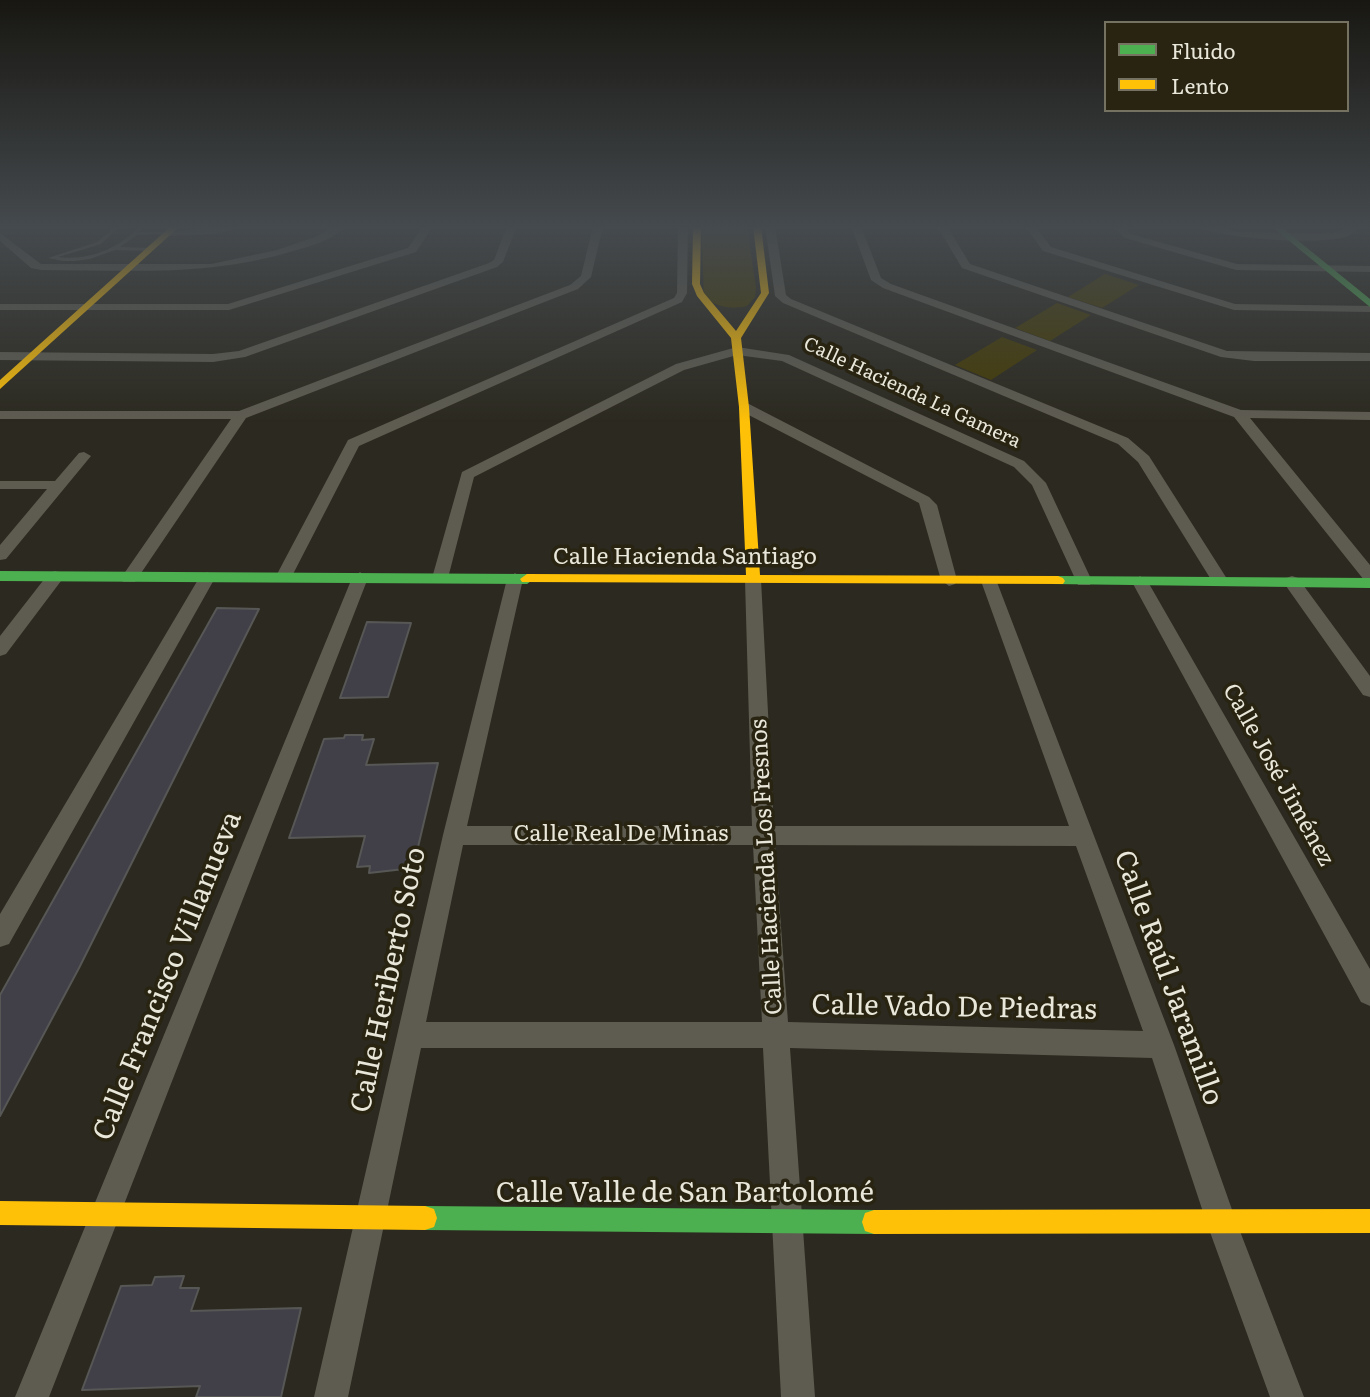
<!DOCTYPE html>
<meta charset="utf-8">
<style>
body{margin:0}
#map{position:relative;width:1370px;height:1397px;overflow:hidden;background:#2c2a20;font-family:Literata,serif}
canvas{display:block}
.legend{position:absolute;left:1104px;top:21px;width:245px;height:91px;box-sizing:border-box;background:#282411;border:2px solid #757261;margin:0;padding:9px 12px;list-style:none;font-size:21px;color:#e9e7da}
.legend li{display:flex;align-items:center;gap:14px;height:35px}
.legend b{width:35px;border:2px solid #757261}
</style>
<div id="map">
<canvas width="1370" height="1397"></canvas>
<ul class="legend">
<li><b style="height:9px;background:#4caf50"></b>Fluido</li>
<li><b style="height:9px;background:#ffc107"></b>Lento</li>
</ul>
</div>
<script>
const g = document.querySelector('canvas').getContext('2d');
g.lineJoin = 'round';
function fill(path, color) { g.fillStyle = color; g.fill(path, 'evenodd'); }
function trace(path, color, width, dash) { g.strokeStyle = color; g.lineWidth = width; g.lineCap = dash ? 'butt' : 'round'; g.setLineDash(dash || []); g.stroke(path); }
function label(font, color, halo, rows, align = 'center') {
  g.font = font + ' Literata,serif'; g.lineWidth = 7; g.setLineDash([]); g.textBaseline = 'middle'; g.strokeStyle = halo; g.fillStyle = color; for (const [text, x, y, turn = 0] of rows) {
    g.save(); g.translate(x, y); g.rotate((+turn || 0) * Math.PI / 180); g.textAlign = isNaN(turn) ? turn : align; if (halo) g.strokeText(text, 0, 0); g.fillText(text, 0, 0); g.restore();
  }
}
fill(new Path2D(`
 M701,226H747L756,288L755,297L747,306C731,310 715,307 704,296Z
 M1105,274L1139,285L1102,308L1068,297Z
 M1057,303L1091,315L1050,341L1015,328Z
 M1002,337L1037,350L991,380L955,365Z`), '#443b04');
const building = new Path2D(`
 M217,608L259,609L79,968L0,1116V995Z
 M367,622L411,623L388,697L340,698Z
 M345,735H363L362,740L374,739L366,765L438,763L413,868L369,873L370,866L357,867L365,836L289,838L324,739L344,738Z
 M184,1276L180,1288H199L191,1311L301,1308L281,1397H196L200,1386L82,1390L121,1286L152,1285L155,1277Z`);
fill(building, '#413f48');
trace(building, '#575756', 2);
fill(new Path2D(`
 M116,226H121L101,244L58,257C88,261 119,249 139,226H144L139,232H170L172,233L170,234L137,235L120,247L153,248V250L151,251L115,250L90,259L75,261H63L48,258L97,242Z`), '#5e5c51');
fill(new Path2D(`
 M225,226H246L216,234L170,236L165,233Z
 M335,226H347C332,240 312,246 293,251C209,277 128,270 41,270L31,268L0,241V233L41,264H211L277,250L315,237Z
 M423,226H433L416,252L229,310H0V304H228L408,248Z
 M507,226H517L503,262L497,267L245,357L213,362L0,360V352L213,354L239,351L489,263L494,260Z
 M593,226H603L591,277L578,289L246,418L135,582H123L121,578L231,419H0V411H239L570,285L581,276Z
 M678,226H688L687,293L682,302L359,446L291,578L289,582H277L275,578L348,440L674,298L677,293Z
 M765,226H775L786,295L791,299L1128,438L1149,456L1229,582L1227,586H1215L1138,462L1118,444L783,303L775,296Z
 M851,226H861L881,278L891,284L1241,410L1370,412V420L1250,418L1370,565V582L1364,580L1234,417L883,288L871,280Z
 M937,226H947L970,264L1227,351L1370,353V361H1254L1221,357L962,268Z
 M1025,226H1035L1051,247L1235,304L1370,306V312L1234,310L1043,251Z
 M1112,226H1123L1131,234L1237,264L1370,266V272L1236,270L1125,238Z
 M1196,226H1215L1239,232L1330,233C1341,232 1349,226 1361,226C1357,230 1352,234 1348,236C1324,246 1218,239 1196,226Z
 M737,347L789,355L1024,461L1046,483L1092,581L1090,585H1078L1032,485L1014,467L782,361L737,355L684,370L474,477L448,578L446,582H434L432,578L462,472L676,364Z
 M739,404H749L929,497L937,505L957,580L955,584L949,586L941,580L919,503L739,410Z
 M84,452L91,456L6,559L0,560V545L47,489H0V481H55L79,453Z
 M55,571L61,573L63,577L61,581L6,654L0,656V636L49,573Z
 M207,572L215,578L9,944L0,947V914L199,578Z
 M360,572L368,578L49,1397H15L352,578Z
 M515,573L523,579L467,826H752L745,580L753,574L761,580L774,826H1069L981,581L983,577H995L1174,1045L1236,1221L1304,1397H1270L1206,1221L1152,1058L790,1048L815,1397H781L763,1048H421L348,1397H314L443,835L507,579ZM463,845H753L762,1022H426ZM775,845L1076,846L1143,1031L788,1022Z
 M1140,576L1148,582L1370,969V1006L1361,1002L1132,582Z
 M1292,576L1298,578L1370,676V697L1363,695L1286,586L1284,582L1286,578Z`), '#5e5c51');
fill(new Path2D(`
 M1271,226H1280L1370,299V307Z
 M0,571L527,574L534,579L527,584L0,581Z
 M1058,576L1370,578V588L1053,584L1051,581L1053,578Z
 M425,1206L874,1210L883,1213L886,1222L883,1231L874,1234L425,1230L416,1227L413,1218L416,1209Z`), '#4caf50');
fill(new Path2D(`
 M171,226H180L0,389V380Z
 M693,226H701L700,284L704,293L736,331L761,293L753,226H761L769,293L741,338L749,407L760,575L1058,576L1063,578L1065,581L1063,584L522,582L520,579L527,574L746,575L739,407L731,338L697,296L692,284Z
 M0,1201L425,1206L434,1209L437,1218L434,1227L425,1230L0,1225Z
 M1370,1209V1233L874,1234L865,1231L862,1222L865,1213L874,1210Z`), '#ffc107');
const sky = g.createLinearGradient(0, 0, 0, 422);
sky.addColorStop(0, '#181712');
sky.addColorStop(0.54, '#454a4e');
sky.addColorStop(1, '#454a4e00');
g.fillStyle = sky;
g.fillRect(0, 0, 1370, 422);
label('19px', '#e9e7da', '#282411', [
 ["Calle Hacienda La Gamera",912,393,25]
]);
label('23px', '#e9e7da', '#282411', [
 ["Calle Hacienda Santiago",685,557],
 ["Calle José Jiménez",1278,775,61],
 ["Calle Real De Minas",621,834],
 ["Calle Hacienda Los Fresnos",767,867,-93]
]);
label('28px', '#e9e7da', '#282411', [
 ["Calle Francisco Villanueva",168,976,-68],
 ["Calle Raúl Jaramillo",1168,978,70],
 ["Calle Heriberto Soto",389,980,-78],
 ["Calle Vado De Piedras",954,1008,1],
 ["Calle Valle de San Bartolomé",685,1194]
]);
</script>
